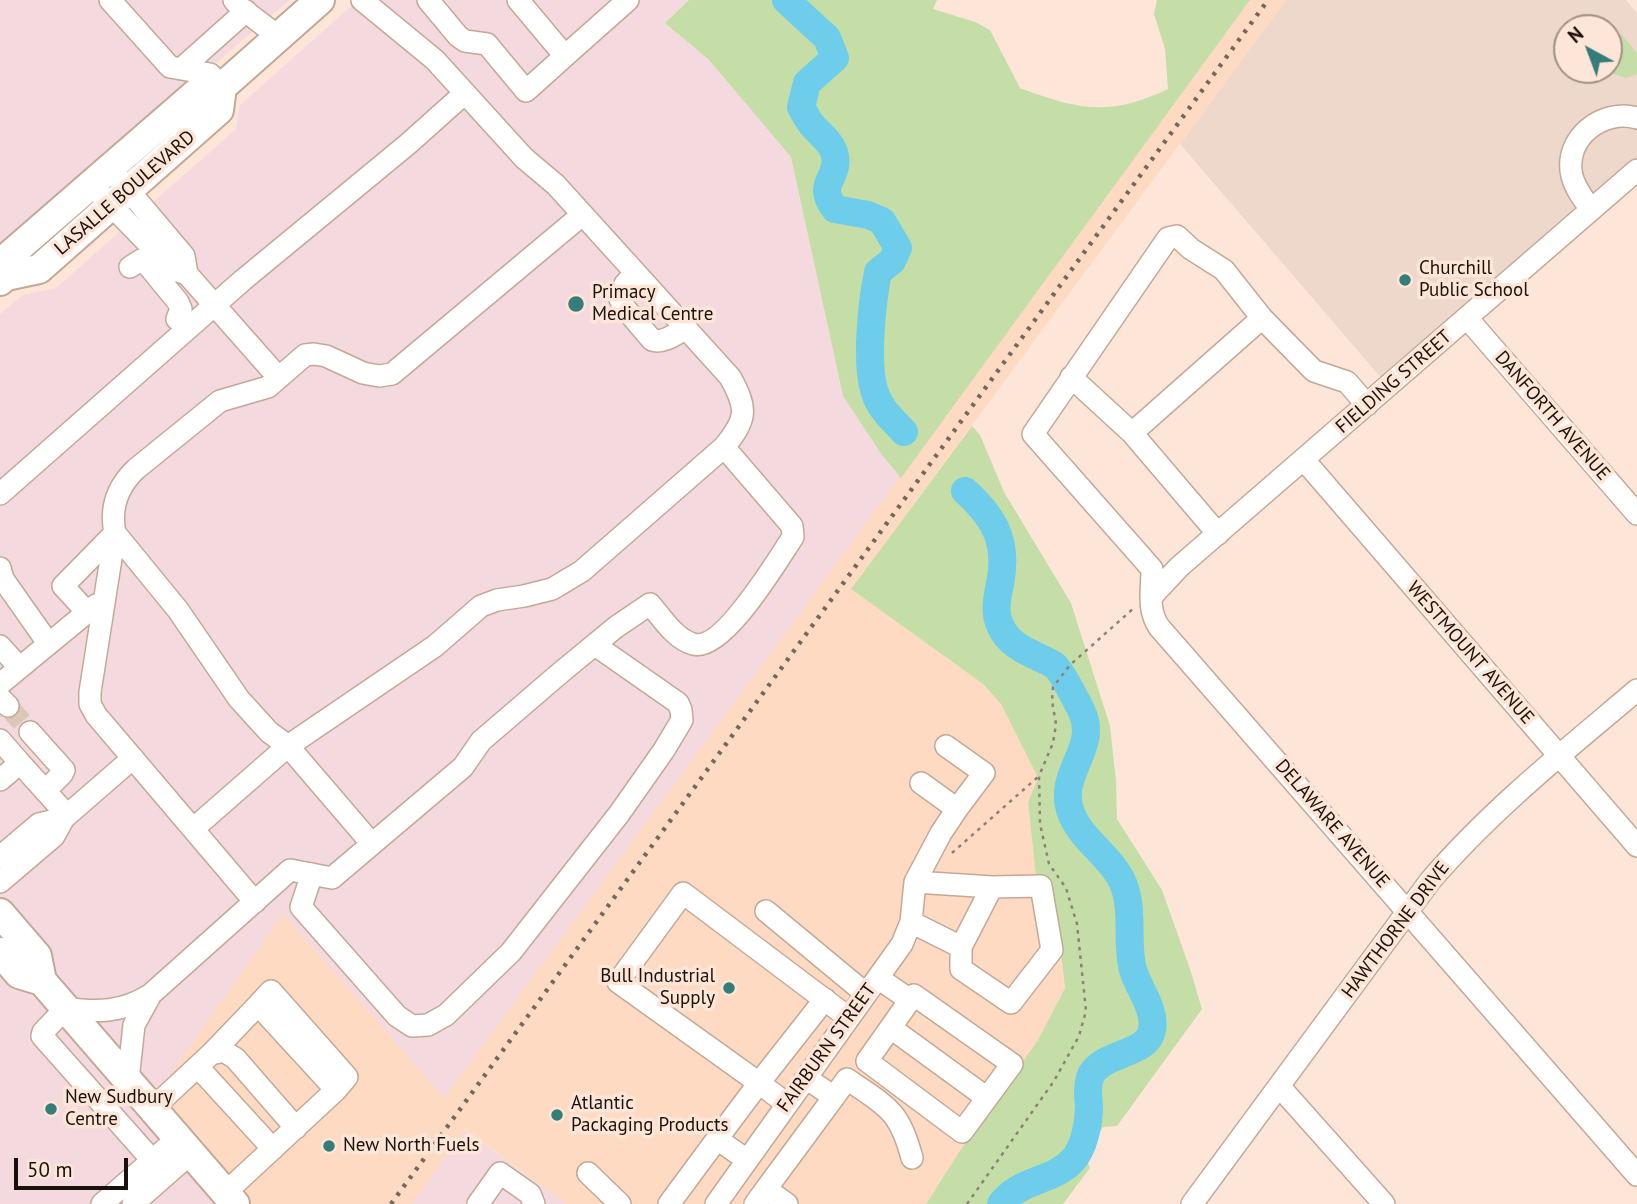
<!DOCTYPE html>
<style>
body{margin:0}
#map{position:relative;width:1637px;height:1204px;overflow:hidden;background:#fde6d7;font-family:"PT Sans",sans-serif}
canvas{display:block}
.north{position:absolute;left:1553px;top:14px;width:70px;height:70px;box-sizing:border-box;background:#fde6d7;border:2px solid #a39185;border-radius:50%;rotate:319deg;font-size:19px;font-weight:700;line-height:28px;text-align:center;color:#1b110b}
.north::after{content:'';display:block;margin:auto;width:24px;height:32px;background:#357d7a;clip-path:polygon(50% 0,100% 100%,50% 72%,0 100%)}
.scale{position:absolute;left:14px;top:1158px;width:114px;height:32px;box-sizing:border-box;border:4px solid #1b110b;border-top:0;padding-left:9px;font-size:21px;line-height:24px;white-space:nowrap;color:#1b110b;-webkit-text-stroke:5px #fde6d7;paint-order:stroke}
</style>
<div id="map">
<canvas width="1637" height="1204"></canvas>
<div class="north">N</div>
<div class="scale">50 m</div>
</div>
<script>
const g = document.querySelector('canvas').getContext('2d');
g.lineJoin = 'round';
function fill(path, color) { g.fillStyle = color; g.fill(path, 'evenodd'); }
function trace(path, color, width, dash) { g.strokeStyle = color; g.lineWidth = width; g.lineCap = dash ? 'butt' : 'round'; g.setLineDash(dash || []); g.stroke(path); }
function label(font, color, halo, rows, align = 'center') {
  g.font = font + ' "PT Sans",sans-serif'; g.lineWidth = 7; g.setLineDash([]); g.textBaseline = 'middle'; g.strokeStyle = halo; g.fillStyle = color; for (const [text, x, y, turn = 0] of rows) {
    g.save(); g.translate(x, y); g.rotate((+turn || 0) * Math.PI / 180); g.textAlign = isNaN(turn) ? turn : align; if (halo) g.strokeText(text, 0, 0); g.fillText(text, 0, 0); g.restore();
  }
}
fill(new Path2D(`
 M0,0H290L0,247Z
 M358,0H689L665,23L709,60L791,157L843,396L882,455L901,478L444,1099L283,914L149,1106L233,1204H0V314L23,295L56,288L236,129L240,105Z
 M464,1129L566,1204H412Z`), '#f4d9de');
fill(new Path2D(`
 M1250,0H1286L851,589L983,684L1001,704L1038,778L1028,802L1036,877L1056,908L1065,988L1038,1040L959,1152L926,1204H566L465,1129L412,1204H233L148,1106L283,914L444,1098Z`), '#fedac2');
fill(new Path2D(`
 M1286,0H1626L1637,13V171L1389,387L1180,144ZM1567,28H1609V70H1567Z`), '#eed8cb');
fill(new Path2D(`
 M689,0H937L933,9L975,22L990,30L1020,88C1079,110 1109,117 1168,89L1165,49L1154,14L1157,0H1250L901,478L882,455L843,396L791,157L709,60L665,23Z
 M1622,35L1637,53V74L1626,78L1613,74L1609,70V38Z
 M972,426L980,435L1004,492L1071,603L1110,726L1116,781L1117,819L1162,890L1190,969L1202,1009L1117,1126L1103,1127L1085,1156L1090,1168L1063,1204H926L959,1152L1038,1040L1065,988L1056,908L1036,877L1028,802L1038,778L1001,704L983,684L851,589Z`), '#c5dea7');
trace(new Path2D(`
 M786,0L827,38L835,58L807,83L801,107C805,114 808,121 813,126C820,134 830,141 834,152C842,178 814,182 835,209L868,215L882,221L898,248L892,261L878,272C872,302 865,364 875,393C880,409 893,420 904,432
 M965,491C996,519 1008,543 1000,584C997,598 994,612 1000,625C1010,649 1034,653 1054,665C1061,670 1076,700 1081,710C1100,747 1058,772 1070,810C1079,838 1106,852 1120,877C1136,905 1125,941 1133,970C1139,990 1156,1009 1152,1030C1148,1055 1103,1052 1091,1075C1087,1084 1088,1097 1089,1106C1089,1123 1084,1149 1072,1161C1052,1182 1020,1179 1001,1204`), '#6ecdea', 28);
trace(new Path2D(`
 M8,706L30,732`), '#dbc6b8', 21, [21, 10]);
const minor = new Path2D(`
 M110,0L170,67L210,74L222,87
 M234,0L241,8L279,37
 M428,0L458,36L465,41L487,44L526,91L565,56
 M518,0L565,56L628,0
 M181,69L246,11
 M119,179L184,256L187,274L278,377
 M102,196L174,270L187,274
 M1591,210C1584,199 1575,189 1572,176C1563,138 1603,108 1637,118
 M130,267L141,260L146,263L178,302L181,309L177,319
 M635,273L625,284L620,299L624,307L652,340C663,344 676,334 686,328
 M1467,318L1637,514
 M1071,377L1132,433L1218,534
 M1367,405L1347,382L1314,371L1262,318L1224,270L1191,249L1177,236L1168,238L1033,434L1152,569C1152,590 1147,609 1159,627L1637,1175
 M1132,433L1262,318
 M1304,460L1637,846
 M0,494L243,280L408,144L465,93
 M0,568L3,579L48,643
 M1152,596L1179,567L1637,170
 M87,612L63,586L115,533L178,610L239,699L269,732L288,746L372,844
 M0,646L19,667
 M0,684L96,605
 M0,698L8,706
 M30,732L64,770L62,774L45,791
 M0,740L20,763
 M946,746L984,773L957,809
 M0,780L20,763L67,815
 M193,829L288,746L435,646L481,606L497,600L524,596L552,589L582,571L724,447C747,419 748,409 730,377L556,185L524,158L435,60L362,0
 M0,857L39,824L64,818
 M312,874L301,907L397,1016L412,1026L428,1025L446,1015L511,952L619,814L664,750L682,720L681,710L678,703L595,645
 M0,882L54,836L64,818L133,758
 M255,902L96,715L90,704V692L115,533C110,509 117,487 136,469L220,401L268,387L305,355L314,354L326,356L363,373L379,376L392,374L582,215
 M766,911L866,994
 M911,922L961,947L992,887L915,882
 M961,947V969L1011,1003L1052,950L1041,886L992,887
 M878,978L910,1000L867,1061L962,1132L1012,1064L914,995L910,1000
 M258,1005L271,991L347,1077L336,1090
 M891,1028L987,1098
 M211,1054L258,1005L336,1090L225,1193
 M198,1067L273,1149
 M128,1080L134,1025L150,996
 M1279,1086L1384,1204
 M834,1097L847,1079C887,1107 899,1109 912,1158
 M787,1104L759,1083L825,999
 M152,1109L211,1054L223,1051L235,1058L296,1128
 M717,1139L759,1083L618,982L683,893L849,1018
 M152,1160L42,1036L43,1032L66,1008C97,1013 123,1012 150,995L290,870L332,878L463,767L481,741L559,674L616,627L650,604C662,618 675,639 693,644C723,653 778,559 793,537L792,526L724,447
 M588,1173L620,1204
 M766,1189L834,1097L806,1078
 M102,1204L178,1138
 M133,1204L191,1153
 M478,1204L500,1173L530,1194L534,1204
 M669,1204L717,1139L747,1160
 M716,1204L902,944L911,922L915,882L941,833L957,809L921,783
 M755,1204L766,1189L787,1204
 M1192,1204L1430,881C1492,809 1565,751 1637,690`);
const major = new Path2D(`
 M6,276L11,254L200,90L222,87L320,0
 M0,281L6,276L39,269L219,110L222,87
 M0,913L37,956L42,981L235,1204
 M0,952L19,974L42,981`);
trace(minor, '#c4a896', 24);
trace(major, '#c4a896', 32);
trace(new Path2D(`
 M952,853L1039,776
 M967,1204L1054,1081L1079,1036L1086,1011L1077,924L1066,888L1049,864L1040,824L1039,776L1053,743L1056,724L1052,701L1053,687L1070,665L1135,607`), '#918075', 2.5, [3.5, 5]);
trace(minor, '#fff', 21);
trace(major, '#fff', 28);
trace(new Path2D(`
 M391,1204L1268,0`), '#76675d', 4.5, [3.5, 7]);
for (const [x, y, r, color] of [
 [1405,280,7,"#357d7a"],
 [576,304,9,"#357d7a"],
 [729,988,7,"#357d7a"],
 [51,1109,7,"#357d7a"],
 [557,1115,7,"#357d7a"],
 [329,1146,7,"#357d7a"]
]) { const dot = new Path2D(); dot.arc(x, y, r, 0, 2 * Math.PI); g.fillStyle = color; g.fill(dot); trace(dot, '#fde6d7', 2.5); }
label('19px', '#1b110b', '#fde6d7', [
 ["LASALLE BOULEVARD",125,193,-41],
 ["FIELDING STREET",1394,382,-41],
 ["DANFORTH AVENUE",1552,416,49],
 ["WESTMOUNT AVENUE",1470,653,49],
 ["DELAWARE AVENUE",1332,824,49],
 ["HAWTHORNE DRIVE",1396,930,-53],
 ["FAIRBURN STREET",827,1048,-54]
]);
label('19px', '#1b110b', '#fde6d7', [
 ["Churchill",1419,269],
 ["Public School",1419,291],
 ["Primacy",592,293],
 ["Medical Centre",592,315],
 ["Bull Industrial",715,977,"right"],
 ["Supply",715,999,"right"],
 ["New Sudbury",65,1098],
 ["Centre",65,1120],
 ["Atlantic",571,1104],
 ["Packaging Products",571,1126],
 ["New North Fuels",343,1146]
], 'left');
</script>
